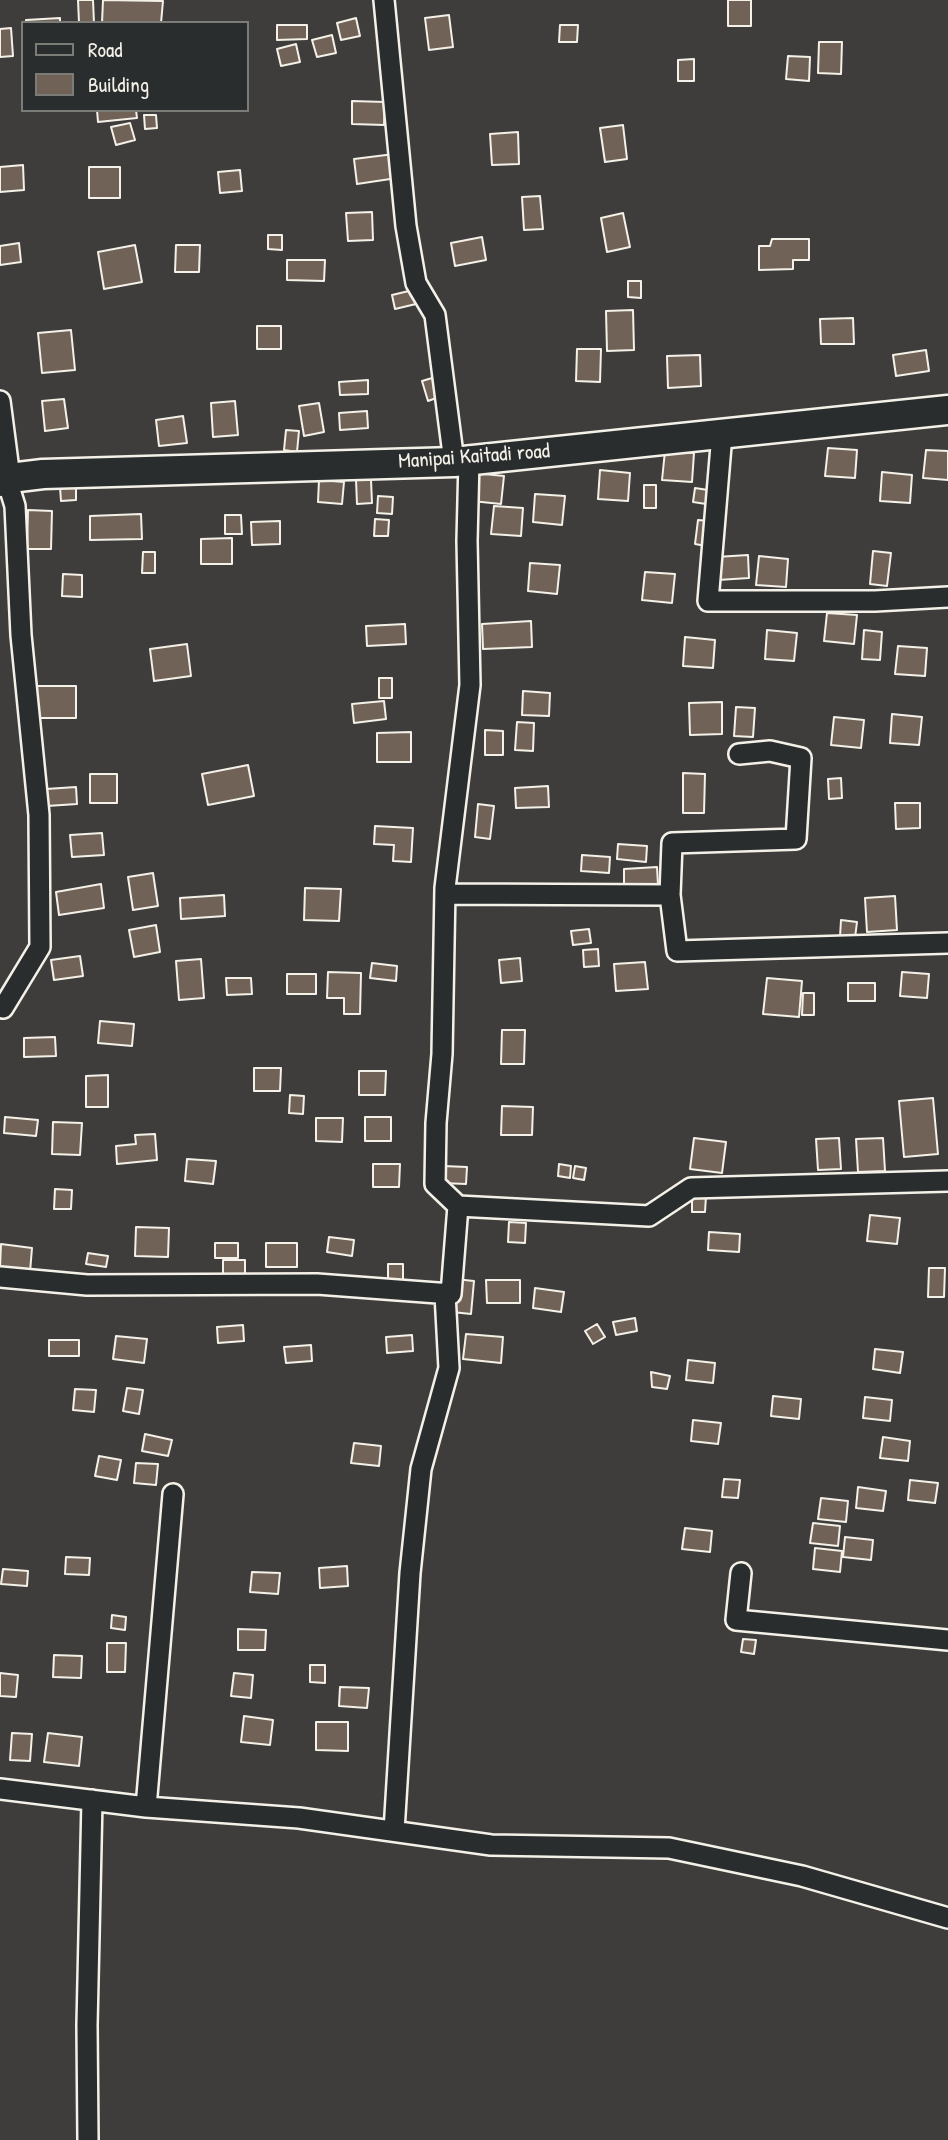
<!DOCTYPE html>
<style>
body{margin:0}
#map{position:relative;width:948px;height:2140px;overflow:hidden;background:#3f3d3b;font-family:"Patrick Hand",sans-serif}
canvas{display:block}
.legend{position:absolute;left:21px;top:21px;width:228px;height:91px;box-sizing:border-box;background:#2a2d2e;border:2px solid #7b7b78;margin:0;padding:9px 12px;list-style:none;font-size:21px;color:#f4f1e8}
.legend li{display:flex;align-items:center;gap:14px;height:35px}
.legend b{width:35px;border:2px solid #7b7b78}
</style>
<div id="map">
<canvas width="948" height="2140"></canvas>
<ul class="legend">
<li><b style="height:9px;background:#2a2d2e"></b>Road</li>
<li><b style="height:19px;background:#716258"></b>Building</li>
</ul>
</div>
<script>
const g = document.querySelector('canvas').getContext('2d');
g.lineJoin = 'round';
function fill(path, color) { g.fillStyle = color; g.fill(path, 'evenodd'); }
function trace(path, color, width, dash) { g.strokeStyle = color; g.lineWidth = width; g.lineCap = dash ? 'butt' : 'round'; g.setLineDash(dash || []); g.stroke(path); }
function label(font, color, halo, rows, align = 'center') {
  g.font = font + ' "Patrick Hand",sans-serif'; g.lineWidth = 5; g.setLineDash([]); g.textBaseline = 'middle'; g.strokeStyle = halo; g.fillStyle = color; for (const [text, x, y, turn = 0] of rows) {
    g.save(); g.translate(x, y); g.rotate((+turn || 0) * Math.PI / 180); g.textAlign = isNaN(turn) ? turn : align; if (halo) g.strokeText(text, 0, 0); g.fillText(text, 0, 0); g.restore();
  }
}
const building = new Path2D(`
 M78,0H93L94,23H79Z
 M103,0L163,1L161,23H102Z
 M728,0H751V26H728Z
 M449,15L453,47L429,50L425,18Z
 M60,18V23H26V20Z
 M356,18L360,36L341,40L337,23Z
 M277,25H307V39L277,40Z
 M560,25H578L577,42H559Z
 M11,28L13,56L0,57V29Z
 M332,35L336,53L317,57L312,40Z
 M819,42H842L841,74L818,73Z
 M296,44L300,62L281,66L277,49Z
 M788,56L810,57L809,81L786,79Z
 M694,59V81H678V60Z
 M352,101L385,102L384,125L352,124Z
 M97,110H136L137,118L98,122Z
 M144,115H156L157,128L145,129Z
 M130,123L135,140L116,145L111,127Z
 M623,125L627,159L605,162L600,128Z
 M518,132L519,164L492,165L490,134Z
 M394,154L397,178L357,184L354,159Z
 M23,165L24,190L0,192V167Z
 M89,167H120V198H89Z
 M240,170L242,191L220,193L218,172Z
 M540,196L543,229L524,230L522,197Z
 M372,212L373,240L348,241L346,213Z
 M623,213L630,247L607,252L601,218Z
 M268,235H282V250L268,249Z
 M482,237L486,260L455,266L451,243Z
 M772,239H809V260H793V269L759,270V246H770Z
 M19,243L21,262L0,265V246Z
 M135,245L142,282L104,289L98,252Z
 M176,245H200L199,272H175Z
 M287,260H325L324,281L287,280Z
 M628,281H641V298L628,297Z
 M413,290L416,304L395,309L392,295Z
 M633,310L634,350L607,351L606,311Z
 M853,318L854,344H821L820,319Z
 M257,326H281V349H257Z
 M71,330L75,370L42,373L38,333Z
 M577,349H601L600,382L576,381Z
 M926,350L929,371L896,376L893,355Z
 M700,355L701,386L668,388L667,356Z
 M432,378L439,397L428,401L422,381Z
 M368,380V394L340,395L339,382Z
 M64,399L68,428L45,431L42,401Z
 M235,401L238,435L213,437L211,403Z
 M319,403L324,432L304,436L299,406Z
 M367,411L368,428L340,430L339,413Z
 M183,416L187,443L159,446L156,420Z
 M286,430L299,431L297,452L284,450Z
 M828,448L857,450L855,478L825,476Z
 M926,450L948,451V480L923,478Z
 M665,451L694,453L692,482L662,480Z
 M600,470L630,473L628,501L598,499Z
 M882,472L912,475L910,503L880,501Z
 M474,473L504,476L501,504L472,501Z
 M319,480L344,482L342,504L318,502Z
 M356,480H371L372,503L357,504Z
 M644,485H656V508H644Z
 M60,487H76V500L61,501Z
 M695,488L708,490L706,504L693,502Z
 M535,494L565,496L562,525L533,522Z
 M378,496L393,497L392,514L377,513Z
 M494,506L523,508L521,536L491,534Z
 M28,510L52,511L51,549H27Z
 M141,514L142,539L90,540V516Z
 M225,515H241L242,534H225Z
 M375,519L389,520L388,536H374Z
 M698,520L710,521L706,546L695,544Z
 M280,521V544L252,545L251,522Z
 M232,538V564H201V539Z
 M873,551L891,553L887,586L870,584Z
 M143,552H155V573H142Z
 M748,555L749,578L718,580L716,557Z
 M759,556L788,559L786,587L756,585Z
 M530,563L560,565L557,594L528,591Z
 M645,572L675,574L672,603L642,600Z
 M63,574L82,575V597L62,596Z
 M827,613L857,615L854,644L824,641Z
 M531,621L532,647L483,649L482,624Z
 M405,624L406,644L367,646L366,626Z
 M767,630L797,633L794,661L765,659Z
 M864,630L882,632L880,660L862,659Z
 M685,637L715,640L713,668L683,666Z
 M187,644L191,676L154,681L150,649Z
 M898,646L927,648L925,676L895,674Z
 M379,678H392V698H379Z
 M37,686H76V718H36Z
 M523,691L550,693L549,716L522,715Z
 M384,701L386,719L354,723L352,704Z
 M722,702V734L690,735L689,703Z
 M736,707L755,708L753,737L734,736Z
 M892,714L922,717L919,745L890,743Z
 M834,717L864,720L861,748L831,745Z
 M517,722L534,723L533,751L515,750Z
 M485,730L503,731V755H485Z
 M411,732V762H377V733Z
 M248,765L254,796L208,805L202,774Z
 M683,773L705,774L704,813H683Z
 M90,774H117V803H90Z
 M841,778L842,798L829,799L828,779Z
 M548,786L549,807L516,808L515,788Z
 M76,787L77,804L47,806L46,789Z
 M895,803H920V828L896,829Z
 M478,804L494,806L490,839L475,837Z
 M375,826L413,828L411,862L393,861L394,845L374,844Z
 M102,833L104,855L72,857L70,835Z
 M618,844L647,846L646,862L617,859Z
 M582,855L610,857L609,873L581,871Z
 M657,867L658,885L624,887V869Z
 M153,873L158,906L133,910L128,877Z
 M101,884L104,908L59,915L56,892Z
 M305,888L341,889L339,921L304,920Z
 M224,895L225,916L181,919L180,898Z
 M895,896L897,930L867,932L865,898Z
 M841,920L857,922L855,938L840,937Z
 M156,925L160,952L134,957L129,930Z
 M589,929L591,943L573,945L571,931Z
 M598,949L599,966L584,967L583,950Z
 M80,956L83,976L54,980L51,960Z
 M520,958L522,981L501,983L499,960Z
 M201,959L204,998L179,1000L176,961Z
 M645,962L648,989L616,991L614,964Z
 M372,963L397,966L396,981L370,978Z
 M328,972L361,973L360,1014H344V998H327Z
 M902,972L929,974L927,998L900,996Z
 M287,974H316V994H287Z
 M226,978H251L252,994L227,995Z
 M767,978L802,981L799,1017L763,1014Z
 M848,983H875V1001H848Z
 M803,993H814V1015H802Z
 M100,1021L134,1024L132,1046L98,1043Z
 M502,1030H525L524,1064H501Z
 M55,1037L56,1056L24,1057V1038Z
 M254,1068H281L280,1091H254Z
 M359,1071H386L385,1095H359Z
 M108,1075V1107H86V1076Z
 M290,1095L304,1096L303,1114L289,1113Z
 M933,1098L938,1154L904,1157L899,1101Z
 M502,1106L533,1107L532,1135H501Z
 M5,1117L38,1120L36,1136L4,1133Z
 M365,1117H391V1141H365Z
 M316,1118H343L342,1142L316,1141Z
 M53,1122L82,1123L80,1155L52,1154Z
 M155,1134L157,1160L117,1164L116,1146L136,1144L135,1135Z
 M694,1138L726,1142L722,1173L690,1169Z
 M839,1138L841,1169L818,1170L816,1139Z
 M883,1138L885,1171L858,1172L856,1139Z
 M187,1159L216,1161L213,1184L185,1181Z
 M373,1164H400L399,1187H373Z
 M559,1164L571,1166L570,1178L558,1176Z
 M443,1166L467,1167L466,1184L442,1183Z
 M575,1166L586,1168L584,1180L573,1178Z
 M55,1189L72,1190L71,1209H54Z
 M692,1196H706L705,1212H692Z
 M870,1215L900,1218L897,1244L867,1241Z
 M509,1222L526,1223L525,1243L508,1242Z
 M136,1227L169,1228L168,1257L135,1256Z
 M709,1232L740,1234L739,1252L708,1250Z
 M329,1237L354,1240L352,1256L327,1252Z
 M215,1243H238V1258H215Z
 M266,1243H297V1267H266Z
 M1,1244L32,1248L30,1272L0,1268Z
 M88,1253L108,1256L106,1267L86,1264Z
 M223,1260H245V1278H223Z
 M388,1264H403V1281H388Z
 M929,1268H945L944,1297H928Z
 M455,1279L474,1281L471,1314L452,1312Z
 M486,1280H520V1303H487Z
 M535,1288L564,1292L561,1312L533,1308Z
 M635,1318L637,1331L616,1335L613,1322Z
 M597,1324L605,1337L593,1344L585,1331Z
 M243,1325L244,1341L218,1343L217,1327Z
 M466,1334L503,1337L501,1363L463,1359Z
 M412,1335L413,1351L387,1353L386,1337Z
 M116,1336L147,1339L144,1363L113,1359Z
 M49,1340H79V1356H49Z
 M311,1345L312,1361L286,1363L284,1347Z
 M875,1349L903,1352L900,1373L873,1369Z
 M688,1360L715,1363L713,1383L686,1380Z
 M651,1372L670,1376L667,1389L652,1387Z
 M127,1388L143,1390L139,1414L123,1411Z
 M75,1389L96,1390L94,1412L73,1410Z
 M773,1396L801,1399L799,1419L771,1416Z
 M865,1397L892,1400L890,1421L863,1418Z
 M693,1420L721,1423L718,1444L691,1441Z
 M145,1434L172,1440L168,1456L142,1451Z
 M883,1437L910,1441L908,1461L880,1458Z
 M354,1443L381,1446L379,1466L351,1463Z
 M99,1456L121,1460L117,1480L95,1476Z
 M136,1463L158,1464L156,1485L134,1483Z
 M724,1479L740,1480L738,1498L722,1497Z
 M910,1480L938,1483L935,1503L908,1500Z
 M858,1487L886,1491L883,1511L856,1508Z
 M821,1498L848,1501L846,1522L818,1519Z
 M813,1523L840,1526L838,1546L810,1543Z
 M685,1528L712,1531L710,1552L682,1549Z
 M845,1537L873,1540L871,1560L843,1557Z
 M815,1548L842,1551L840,1572L813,1569Z
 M66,1557L90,1558L89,1575L65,1574Z
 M347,1566L348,1586L320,1588L319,1568Z
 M3,1569L28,1571L27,1586L1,1584Z
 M252,1572L280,1573L278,1594L250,1592Z
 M112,1615L126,1617L125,1630L111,1628Z
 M238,1629L266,1630L265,1650H238Z
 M743,1639L756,1640L754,1654L741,1652Z
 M107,1643H126L125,1672H107Z
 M54,1655L82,1656L81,1678L53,1677Z
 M310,1665H325V1683L310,1682Z
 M0,1673L18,1675L16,1697L0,1696Z
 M234,1673L253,1675L251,1698L231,1696Z
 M340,1687L369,1688L367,1708L339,1706Z
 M244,1716L273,1720L270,1745L241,1742Z
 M316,1722H348V1751L316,1750Z
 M12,1733L32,1734L30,1761L10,1760Z
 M48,1733L82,1737L79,1766L44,1762Z`);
fill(building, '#716258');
trace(building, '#f4f1e8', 2);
const minor = new Path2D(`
 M384,0L406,226L416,283L435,315L454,462
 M0,401L10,478
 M722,434L708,601H875L948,597
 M445,894L670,895L677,951L948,943
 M670,895L672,843L796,839L801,758L770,751L739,754
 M3,1008L40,947L39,815L21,635L15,506L7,480
 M458,1206L649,1216L691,1188L948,1181
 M0,1277L87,1285L317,1284L451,1294L458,1206L435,1184L436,1123L442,1054L445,888L470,685L467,541L469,460
 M741,1573L736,1620L948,1640
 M0,1789L146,1807L299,1818L491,1845L669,1848L802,1876L948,1918
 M146,1807L173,1494
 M394,1831L410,1573L421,1469L449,1368L445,1294
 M88,2140L87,2025L92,1800`);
const secondary = new Path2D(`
 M0,482L10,478L43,474L454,462L948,410`);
trace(minor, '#f4f1e8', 24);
trace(secondary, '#f4f1e8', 33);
trace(minor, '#2a2d2e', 19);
trace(secondary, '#2a2d2e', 28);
label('21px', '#f4f1e8', '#2a2d2e', [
 ["Manipai Kaitadi road",474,457,-4]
]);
</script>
